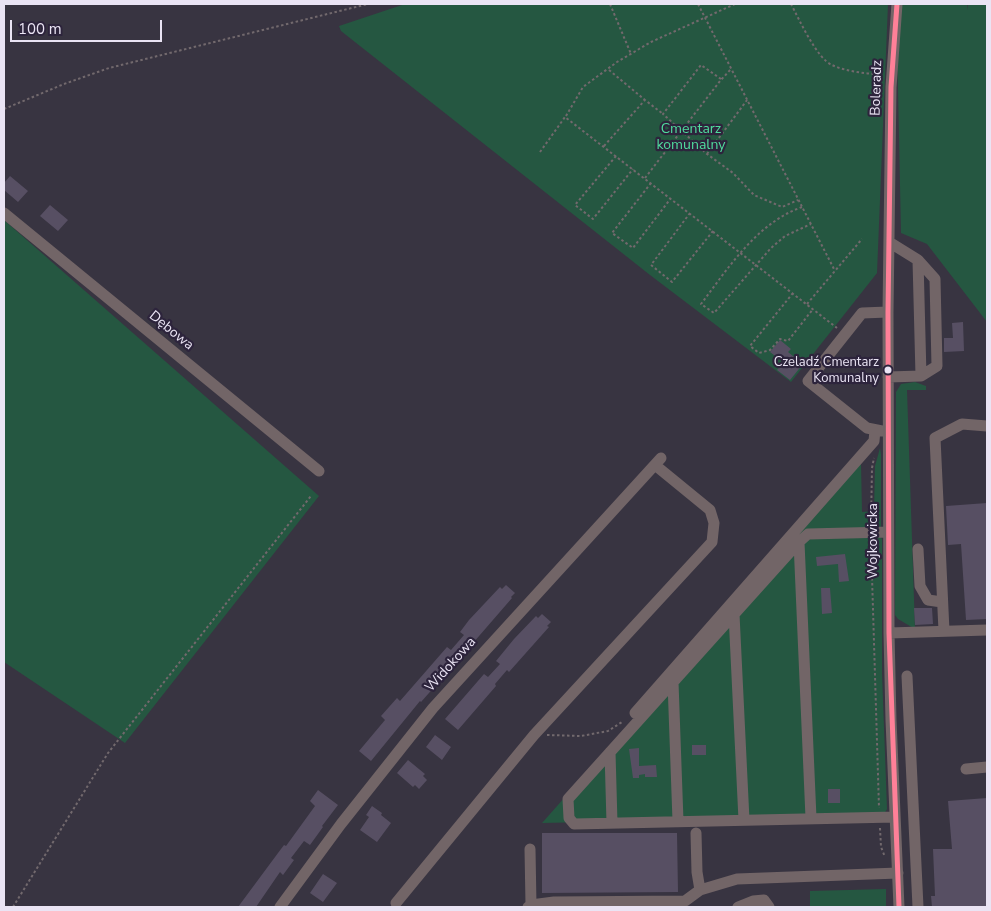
<!DOCTYPE html>
<meta charset="utf-8">
<style>
body{margin:0}
#map{position:relative;width:991px;height:911px;overflow:hidden;background:#383441;font-family:"Nunito Sans",sans-serif}
canvas{display:block}
.frame{position:absolute;inset:0;border:5px solid #eae4f4;pointer-events:none}
.scale{position:absolute;left:10px;top:20px;width:152px;height:22px;box-sizing:border-box;border:2px solid #eae4f4;border-top:0;padding-left:6px;font-size:15px;line-height:18px;white-space:nowrap;color:#eae4f4;-webkit-text-stroke:4px #2d243c;paint-order:stroke}
</style>
<div id="map">
<canvas width="991" height="911"></canvas>
<div class="frame"></div>
<div class="scale">100 m</div>
</div>
<script>
const g = document.querySelector('canvas').getContext('2d');
g.lineJoin = 'round';
function fill(path, color) { g.fillStyle = color; g.fill(path, 'evenodd'); }
function trace(path, color, width, dash) { g.strokeStyle = color; g.lineWidth = width; g.lineCap = dash ? 'butt' : 'round'; g.setLineDash(dash || []); g.stroke(path); }
function label(font, color, halo, rows, align = 'center') {
  g.font = font + ' "Nunito Sans",sans-serif'; g.lineWidth = 4.5; g.setLineDash([]); g.textBaseline = 'middle'; g.strokeStyle = halo; g.fillStyle = color; for (const [text, x, y, turn = 0] of rows) {
    g.save(); g.translate(x, y); g.rotate((+turn || 0) * Math.PI / 180); g.textAlign = isNaN(turn) ? turn : align; if (halo) g.strokeText(text, 0, 0); g.fillText(text, 0, 0); g.restore();
  }
}
fill(new Path2D(`
 M405,4H888L877,273L791,382L650,275L341,31L339,26Z
 M901,4H967L968,10V4H987V322L927,244L901,233L897,41Z
 M4,220L319,496L125,743L4,662Z
 M915,382L926,386V390H907L915,629L898,619L895,615L896,392L901,384Z
 M880,448L881,454V525L880,536L882,539V673L887,809L883,816L542,823L861,463L862,512L874,511L875,466Z
 M886,889V907H810V891Z`), '#255741');
fill(new Path2D(`
 M10,176L28,191L18,202L4,190V183Z
 M50,205L68,220L58,231L40,216Z
 M963,322L964,351L944,352V338H953L952,323Z
 M780,340L791,349L788,352L803,364L790,380L777,370L783,362L770,352Z
 M987,503V619L966,620L961,544L948,545L946,506Z
 M845,554L849,581L839,582L838,564L817,566L816,557Z
 M506,585L515,593L511,597L512,598L473,643L471,642L458,656L460,658L421,702L420,701L371,761L359,751L385,720L381,716L397,698L400,701L447,647L451,650L464,635L460,632L469,620L500,587L502,589Z
 M821,588H830L832,613L822,614Z
 M914,608H932L933,624L915,625Z
 M542,614L551,622L547,626L549,627L509,672L507,670L495,684L496,686L458,730L445,719L484,674L488,677L500,664L496,661L514,639L536,616L538,618Z
 M435,735L451,747L442,760L426,747Z
 M692,745H706V755H692Z
 M639,748V766L656,765L657,777H645V774L639,775V778H633L629,749Z
 M408,760L425,774L423,776L427,780L419,789L415,785L413,787L397,773Z
 M828,789H840V803H828Z
 M318,790L338,805L322,826L323,827L310,845L304,841L291,858L294,860L283,875L280,872L256,907H238L278,853L284,845L286,846L315,806L310,801Z
 M987,798V907H932L931,896H935L933,849H952L948,801Z
 M372,806L382,813L381,815L391,823L377,842L360,830L369,817L366,815Z
 M542,833H677L678,892L542,893Z
 M323,874L337,883L323,902L310,893Z`), '#574f63');
trace(new Path2D(`
 M610,4L631,54
 M698,4L835,271
 M791,4C799,19 817,59 832,65C847,72 865,73 882,75
 M609,70L645,100
 M721,79L701,65L663,114L707,154L733,173L754,195L782,207L798,200
 M4,109L64,84L109,68L368,4
 M566,116L583,87L617,62L651,42L735,4
 M604,146L645,100L663,114
 M540,152L565,117L837,328
 M707,154L747,100
 M616,156L575,205L593,219L633,169
 M645,178L720,81L731,69
 M651,183L612,233L633,248L671,198
 M802,207C757,223 729,267 701,304L714,313L771,248L785,236L811,224
 M690,213L651,265L672,282L713,231
 M793,293L750,346L759,353L770,350L780,339L788,341L813,309
 M807,304L862,239
 M871,523L872,468L874,458
 M871,543L879,808
 M547,735L581,736L608,731L622,722
 M880,828L881,847L885,857
 M13,907L108,753L311,496`), '#72696d', 2, [2.5, 2.5]);
trace(new Path2D(`
 M897,4L891,87L888,312L889,633L891,720L899,907
 M4,213L319,471
 M889,242L918,260L921,376
 M888,377L921,376L937,366L935,279L918,260
 M882,431L867,428L808,381L862,313L888,312
 M888,532L808,534L799,542L568,799L569,818L574,824L895,817
 M799,542L811,818
 M918,549L920,586L928,600L942,602
 M734,614L744,820
 M944,631L935,438L962,424L987,426
 M889,633L987,630
 M907,676L918,907
 M673,682L678,821
 M635,713L874,441L875,430
 M610,752L612,823
 M966,769L987,767
 M696,833L697,872L700,890
 M530,849L531,905
 M396,903L534,735L712,542L714,523L710,510L655,465
 M280,907L341,824L433,708L661,458
 M528,907L531,905L554,902L685,901L700,890L737,879L898,873
 M738,907L753,901L764,900L769,907`), '#726567', 11);
trace(new Path2D(`
 M897,4L891,87L888,312L889,633L899,907`), '#ff8098', 5);
for (const [x, y, r, color] of [
 [888,370,4.5,"#eae4f4"]
]) { const dot = new Path2D(); dot.arc(x, y, r, 0, 2 * Math.PI); g.fillStyle = color; g.fill(dot); trace(dot, '#2d243c', 2); }
label('13px', '#eae4f4', '#2d243c', [
 ["Czeladź Cmentarz",879,363],
 ["Komunalny",879,379]
], 'right');
label('14px', '#eae4f4', '#2d243c', [
 ["Boleradz",877,88,-88],
 ["Dębowa",171,331,39],
 ["Wojkowicka",874,541,-90],
 ["Widokowa",451,665,-48]
]);
label('14px', '#50dc9d', '#2d243c', [
 ["Cmentarz",691,130],
 ["komunalny",691,146]
]);
</script>
